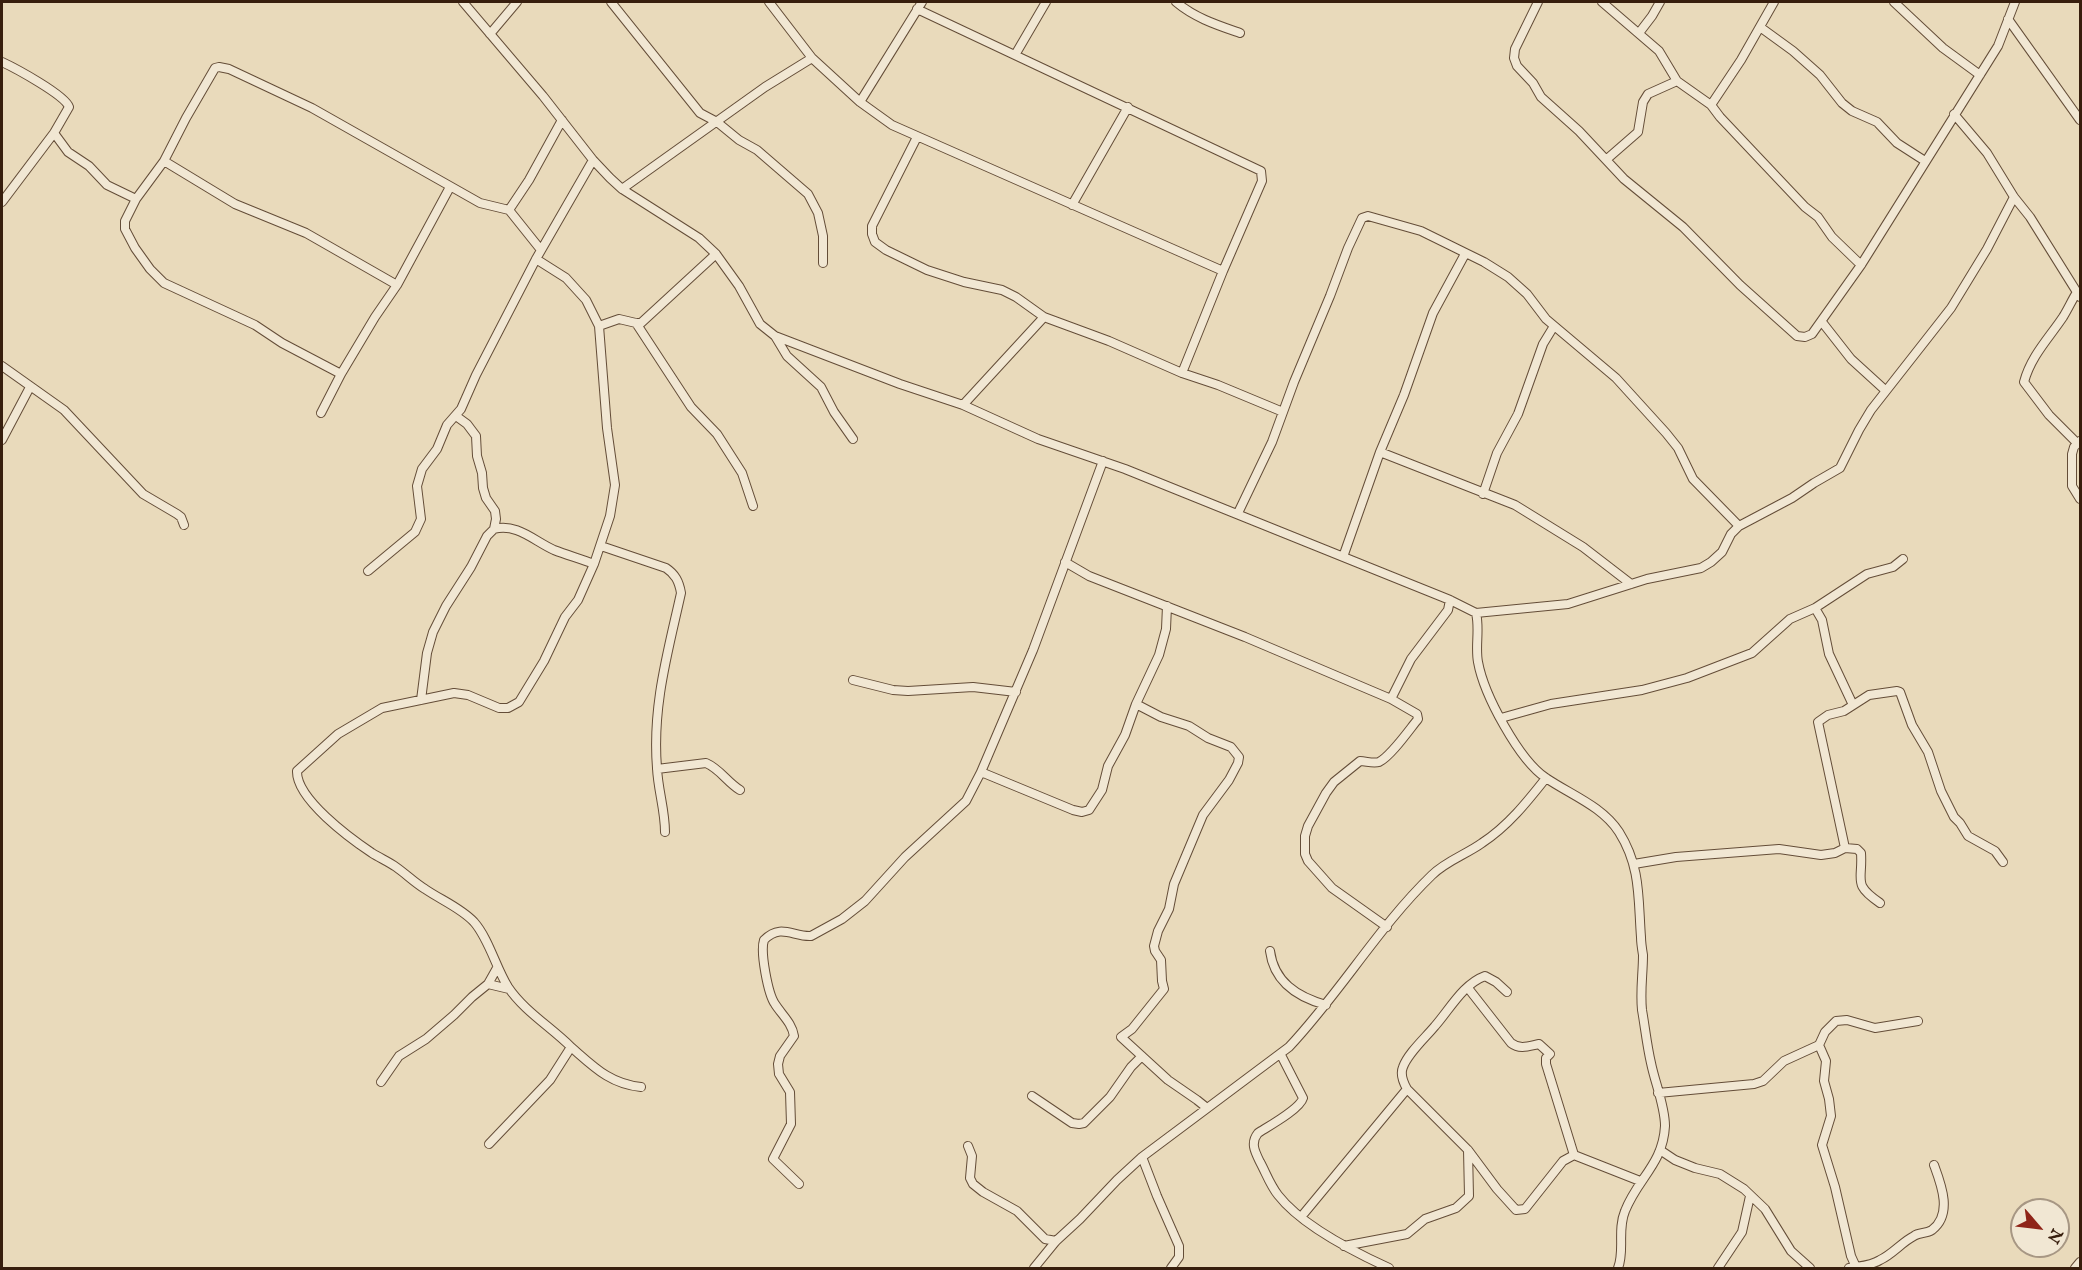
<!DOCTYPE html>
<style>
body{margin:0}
#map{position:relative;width:2082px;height:1270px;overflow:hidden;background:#e9dabb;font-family:"IM FELL English",serif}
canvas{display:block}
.frame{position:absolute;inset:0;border:3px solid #371e0d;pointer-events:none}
.north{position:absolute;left:2010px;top:1198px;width:60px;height:60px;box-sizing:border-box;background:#f1e7d3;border:2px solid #a79784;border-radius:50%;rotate:118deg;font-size:16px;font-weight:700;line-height:24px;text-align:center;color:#371e0d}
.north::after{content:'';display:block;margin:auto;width:21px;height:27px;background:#8f2418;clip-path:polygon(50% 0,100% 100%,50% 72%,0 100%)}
</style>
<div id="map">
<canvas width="2082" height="1270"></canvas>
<div class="frame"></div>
<div class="north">N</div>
</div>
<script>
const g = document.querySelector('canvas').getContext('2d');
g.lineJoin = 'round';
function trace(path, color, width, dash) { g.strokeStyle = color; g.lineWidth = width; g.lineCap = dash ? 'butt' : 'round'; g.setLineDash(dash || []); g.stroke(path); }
const minor = new Path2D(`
 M463,2L543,96L593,160L610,178L622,189L699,238L716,254L739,286L760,324L775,336L900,384L963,405L1038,439L1125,469L1450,600L1476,613L1568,604L1647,579L1701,568L1711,562L1722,552L1731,534L1739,526L1792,498L1814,483L1840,468L1859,430L1871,410L1951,308L1987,249L2014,197
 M611,2L700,113L717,122L739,140L757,150L808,194L818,213L823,236V263
 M769,2L812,58L860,102L892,125L1223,271
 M1176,2C1195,18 1217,25 1240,33
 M1538,2L1515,49L1514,58L1517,66L1533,83L1541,97L1579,131L1624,179L1683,227L1740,285L1797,336L1805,337L1812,334L1861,265L1998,46L2015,2
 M1602,2L1659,51L1677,81L1711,105L1720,117L1805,207L1818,217L1832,237L1861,265
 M1894,2L1943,48L1980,75
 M917,9L1261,171L1262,181L1223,271L1182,373
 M2008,19L2080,120
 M1760,27L1793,51L1820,75L1842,103L1852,111L1877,122L1897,143L1925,161
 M1639,33L1652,16L1660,2
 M490,34L517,2
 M1015,55L1046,2
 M2,62C15,68 65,95 69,107L54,133L2,202
 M860,102L922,2
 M1711,105L1741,60L1774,2
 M1954,114L1987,153L2014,197L2030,217L2080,297
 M54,133L68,152L89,166L107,185L136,199
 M917,137L872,226V234L875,242L886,250L927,270L964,282L1002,290L1016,297L1044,317L1109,341L1182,373L1218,385L1283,412
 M1607,159L1638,132L1643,102L1648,94L1677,81
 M164,161L235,204L306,233L397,285
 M622,189L765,87L812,58
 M1072,205L1128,107
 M509,210L541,250
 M1822,322L1851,359L1885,390
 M636,323L691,407L717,434L742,473L753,506
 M599,326L619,319L636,323H641L716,254
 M775,336L787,356L821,387L834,412L853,439
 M2,366L64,410L143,494L177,514L181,517L184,525
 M341,374L282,343L255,325L164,283L150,269L135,248L125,229V221L136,199L164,161L186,118L215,68L219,67L229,69L312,108L480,203L509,210L529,180L562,120
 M963,405L1044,317
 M321,413L341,374L375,317L397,285L450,187
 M2,440L30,387
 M2080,441L2074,447L2072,454V486L2080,499
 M2077,443L2049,415L2024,382C2031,356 2049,338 2063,317C2068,309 2072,300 2077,292
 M1380,452L1515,505L1583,547L1631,584
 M1483,494L1497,453L1518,414L1543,344L1554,326
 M1238,513L1272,442L1294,382L1330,296L1348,248L1362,218L1368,216L1421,231L1484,262L1508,277L1527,294L1546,319L1616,378L1666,433L1678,448L1693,479L1739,526
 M494,529C517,523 534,541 554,550C567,555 581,559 594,564
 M601,546L666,568C675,574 679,581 681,593C668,652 652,706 657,768C658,790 665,810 665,832
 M1343,557L1380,452L1404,395L1433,313L1465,254
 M1065,562L1089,576L1245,637L1391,699L1417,714L1418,719C1409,730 1391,756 1379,762C1373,764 1366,761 1360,761L1334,782L1326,793L1308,826L1305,836V854L1308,861L1332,888L1387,927
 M368,571L415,532L421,519L417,486L422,469L437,449L447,425L461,409L476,375L536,259L593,160
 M1815,608L1822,620L1829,654L1853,705
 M1476,613C1480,629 1475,646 1478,662C1484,695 1519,760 1546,778C1571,795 1602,806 1619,832C1641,867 1638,898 1641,937C1641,943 1642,949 1643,955C1643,974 1640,990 1642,1010C1645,1027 1647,1046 1651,1063C1655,1083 1665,1106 1665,1126C1663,1164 1638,1178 1625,1211C1617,1230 1625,1251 1618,1268
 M853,680L893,690L908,691L973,687L1016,692
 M1391,699L1411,659L1448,610L1450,600
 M421,700L427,653L433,632L446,606L471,567L487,536L494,529L496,519L495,511L486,498L483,488L482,473L477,456L476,436L467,424L456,416
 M1136,704L1161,717L1189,726L1208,738L1231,747L1239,757L1238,763L1229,780L1203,815L1174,884L1169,909L1158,931L1154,946L1155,951L1161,960L1162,981L1164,989L1132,1029L1121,1037L1168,1080L1197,1100L1207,1108
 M1501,718L1551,704L1642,690L1687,678L1752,653L1790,619L1815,608L1867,574L1893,567L1903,559
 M657,769L706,763C720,769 727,782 740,790
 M981,772L1073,810L1082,812L1089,810L1102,790L1108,766L1125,735L1136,704L1159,655L1166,629L1167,606
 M1845,848L1818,722L1828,715L1844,711L1869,695L1897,691L1900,692L1912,725L1928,752L1941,791L1954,817L1960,823L1968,836L1995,851L2003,862
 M1634,864L1676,857L1779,849L1821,855L1835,853L1845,848L1857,849L1861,853C1863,881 1852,884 1880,903
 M1270,951C1274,982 1297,997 1326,1005
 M488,984L509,989
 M1468,988L1511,1043C1520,1050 1529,1046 1539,1044L1550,1054L1546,1058V1064L1574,1155
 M1507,992L1496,982L1485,976C1463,984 1450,1009 1435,1026C1426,1037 1408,1053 1403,1067C1400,1074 1403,1082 1407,1089L1468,1150L1497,1189L1516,1210L1525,1209L1563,1161L1574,1155
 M1819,1045L1826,1061L1824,1081L1829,1099L1831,1116L1822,1145L1835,1187L1851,1256L1856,1267
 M571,1047C594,1067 610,1084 641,1087
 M1281,1055L1303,1098C1300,1109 1269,1126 1258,1133C1250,1143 1255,1152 1260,1162C1266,1173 1270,1185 1278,1195C1302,1226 1354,1252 1389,1268
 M381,1082L399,1056L426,1039L454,1015L472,997L488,984L497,968
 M1658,1093L1754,1084L1763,1081L1784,1061L1819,1045L1825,1032L1836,1021L1847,1020L1875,1028L1918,1021
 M1032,1096L1072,1123L1079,1124L1084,1123L1110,1097L1131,1067L1142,1056
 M489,1144L550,1080L571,1047C551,1027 524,1011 508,987C496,968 489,939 474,922C461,908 441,900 425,889C415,883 406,874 396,867C389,862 380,858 372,853C351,839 296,799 297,771L338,734L382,708L454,693L468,695L499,708H508L519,702L544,661L565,617L578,600L594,564L610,516L615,485L607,428L599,326L586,300L566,278L536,259
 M968,1146L972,1156L970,1178L973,1184L983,1192L1017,1211L1045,1239L1056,1241
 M1660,1150L1675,1160L1695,1168L1720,1174L1744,1189L1765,1209L1791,1251L1810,1268
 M1574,1155L1640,1181
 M1142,1157L1157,1196L1179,1246V1257L1171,1268
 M799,1184L773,1159L791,1124L790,1092L779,1074L778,1064L780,1056L794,1036C792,1023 782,1015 775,1004C768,994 760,952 764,940C781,923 793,937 811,936L842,919L865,901L905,857L966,801L981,772L1033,650L1103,461
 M1301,1217L1407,1089
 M1344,1246L1407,1234L1425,1219L1456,1208L1469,1196L1468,1150
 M1034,1268L1056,1241L1080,1219L1117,1180L1142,1157L1289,1047C1340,993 1379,926 1432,875C1446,861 1467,854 1482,843C1508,826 1527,802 1546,778
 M1718,1268L1742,1232L1750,1196
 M1849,1268C1859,1266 1871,1266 1880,1260C1893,1254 1902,1242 1914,1236C1919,1232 1926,1234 1932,1230C1953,1214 1941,1184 1934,1165
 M2075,1268L2080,1262`);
trace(minor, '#644d38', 10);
trace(minor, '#f1e7d3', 8);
</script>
